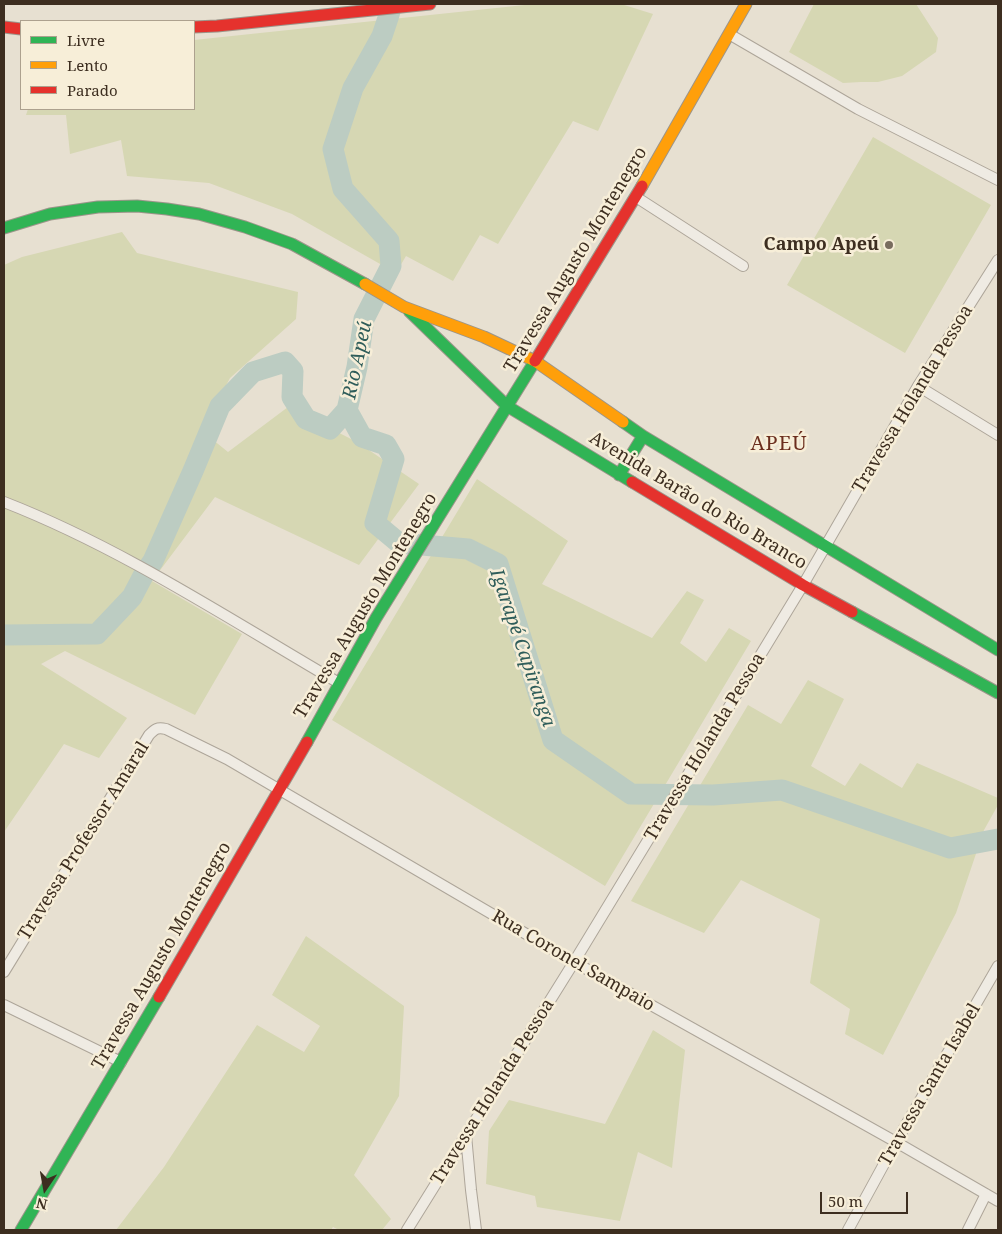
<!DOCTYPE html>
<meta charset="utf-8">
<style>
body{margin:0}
#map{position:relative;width:1002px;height:1234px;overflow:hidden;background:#e7e0d1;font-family:"Noto Serif",serif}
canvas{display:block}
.frame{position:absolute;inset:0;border:5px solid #3d2e20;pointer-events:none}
.legend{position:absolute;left:20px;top:20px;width:175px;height:90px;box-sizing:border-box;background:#f7eed8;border:1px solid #ada18e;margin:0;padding:6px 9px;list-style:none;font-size:15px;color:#3d2e20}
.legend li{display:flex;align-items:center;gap:10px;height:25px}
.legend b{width:25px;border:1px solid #ada18e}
.north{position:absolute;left:20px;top:1164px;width:50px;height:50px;-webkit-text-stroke:4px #f7eed8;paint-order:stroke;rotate:192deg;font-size:14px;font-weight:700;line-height:20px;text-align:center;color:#3d2e20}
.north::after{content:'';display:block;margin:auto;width:18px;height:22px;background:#3d2e20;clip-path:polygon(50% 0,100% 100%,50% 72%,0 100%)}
.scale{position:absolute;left:820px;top:1192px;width:88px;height:22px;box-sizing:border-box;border:2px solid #3d2e20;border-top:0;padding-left:6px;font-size:15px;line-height:18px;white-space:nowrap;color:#3d2e20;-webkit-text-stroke:4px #f7eed8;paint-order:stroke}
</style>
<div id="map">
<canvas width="1002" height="1234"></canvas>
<div class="frame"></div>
<ul class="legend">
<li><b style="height:6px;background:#30b455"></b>Livre</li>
<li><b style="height:6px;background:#ff9f0a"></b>Lento</li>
<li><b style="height:6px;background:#e5322d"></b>Parado</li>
</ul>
<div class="north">N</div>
<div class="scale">50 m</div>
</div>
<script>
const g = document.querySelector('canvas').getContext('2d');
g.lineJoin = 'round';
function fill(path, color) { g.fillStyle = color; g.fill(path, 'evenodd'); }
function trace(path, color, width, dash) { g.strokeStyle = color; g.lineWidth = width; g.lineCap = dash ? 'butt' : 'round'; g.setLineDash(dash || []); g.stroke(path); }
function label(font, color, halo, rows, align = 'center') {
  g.font = font + ' "Noto Serif",serif'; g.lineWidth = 5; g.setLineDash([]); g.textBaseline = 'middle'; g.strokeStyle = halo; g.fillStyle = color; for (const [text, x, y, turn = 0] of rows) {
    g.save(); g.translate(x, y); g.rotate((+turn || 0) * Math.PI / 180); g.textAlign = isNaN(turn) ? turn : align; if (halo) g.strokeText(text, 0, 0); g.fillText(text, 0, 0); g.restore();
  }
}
fill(new Path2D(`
 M534,4H621L653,14L598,131L573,121L498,244L480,235L453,281L406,256L396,273L292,214L209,183L127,176L121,140L70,154L66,115H26L28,109H194V40Z
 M814,4H916L938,38L936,52L902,76L878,82H861L843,83L789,52Z
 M873,137L991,205L905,353L787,285Z
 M122,232L137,253L298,292L296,319L230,378L202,431L228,452L288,407L357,442L419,484L359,565L215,497L152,581L242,634L195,715L65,651L41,664L127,718L99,758L64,744L4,832V265L22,257Z
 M477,479L568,541L542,584L652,638L687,591L704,600L680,643L706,662L729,628L751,641L605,886L332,720Z
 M808,680L844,699L811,766L845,786L860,763L902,788L917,763L998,798V805L984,830L956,913L883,1055L845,1034L850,1009L810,983L820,919L741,880L704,933L631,901L748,705L781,724Z
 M306,936L404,1006L399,1096L354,1175L391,1219L382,1230H339L333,1227L331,1230H116L164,1167L257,1025L304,1052L320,1026L272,995Z
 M653,1030L685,1050L672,1168L638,1152L620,1221L537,1207L535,1196L486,1184L489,1131L509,1100L605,1124Z`), '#d6d7b3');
trace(new Path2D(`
 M347,410L362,437L386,445L394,459L375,523L399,543L468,549L498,564L553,740L631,794L713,795L782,790L950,848L998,839
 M4,635L97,634L132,597L144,574L153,561L193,471L220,406L253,372L285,362L293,371L292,397L306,419L330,429L347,410L357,367L364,319L391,266L389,241L343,189L333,149L353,88L382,36L388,18L392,4`), '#bcccc2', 21);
const street = new Path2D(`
 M729,34L858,109L998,180
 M636,197L743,266
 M918,386L998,435
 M4,502C122,548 229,619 339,683
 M4,972L149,735C155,729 157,727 166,729L227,759L574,962L896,1142L998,1201
 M4,1005L121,1062
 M466,1135L471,1190L476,1230
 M407,1230L574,962L803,585L918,386L998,260
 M848,1230L896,1142L998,966
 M968,1230L986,1194`);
const fast = new Path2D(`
 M4,228L50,214L98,207L137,206L167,209L199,214L245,227L292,244L365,284
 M409,311L507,406L632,482
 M623,422L643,436L998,650
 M619,475L643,436
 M852,612L998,693
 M307,742L376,618L535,361
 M21,1230L159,997`);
const slow = new Path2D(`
 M642,186L746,4
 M365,284L404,307L484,337L535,361L623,422`);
const jam = new Path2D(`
 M4,27L21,29
 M194,27L217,26L430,4
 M535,361L642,186
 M632,482L803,585L852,612
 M159,997L307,742`);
trace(street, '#ada599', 12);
trace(fast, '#9c958a', 13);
trace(slow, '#9c958a', 13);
trace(jam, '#9c958a', 13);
trace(street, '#efebe3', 10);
trace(fast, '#30b455', 11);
trace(slow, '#ff9f0a', 11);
trace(jam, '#e5322d', 11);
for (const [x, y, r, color] of [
 [889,245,5,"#786c5e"]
]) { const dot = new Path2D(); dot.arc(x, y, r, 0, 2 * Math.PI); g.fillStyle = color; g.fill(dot); trace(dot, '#f7eed8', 2); }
label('bold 18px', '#3d2e20', '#f7eed8', [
 ["Campo Apeú",879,245]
], 'right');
label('18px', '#3d2e20', '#f7eed8', [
 ["Travessa Augusto Montenegro",576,260,-59],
 ["Travessa Holanda Pessoa",913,399,-59],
 ["Avenida Barão do Rio Branco",698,501,31],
 ["Travessa Augusto Montenegro",366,606,-59],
 ["Travessa Holanda Pessoa",705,747,-59],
 ["Travessa Professor Amaral",84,841,-58],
 ["Travessa Augusto Montenegro",162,956,-60],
 ["Rua Coronel Sampaio",573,961,30],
 ["Travessa Santa Isabel",930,1085,-60],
 ["Travessa Holanda Pessoa",493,1092,-58]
]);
label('italic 19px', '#2f5d5a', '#f7eed8', [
 ["Rio Apeú",358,360,-78],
 ["Igarapé Capiranga",522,648,71]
]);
g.letterSpacing = '1px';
label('20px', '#6b2e1e', '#f7eed8', [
 ["APEÚ",779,444]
]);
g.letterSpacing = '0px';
</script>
